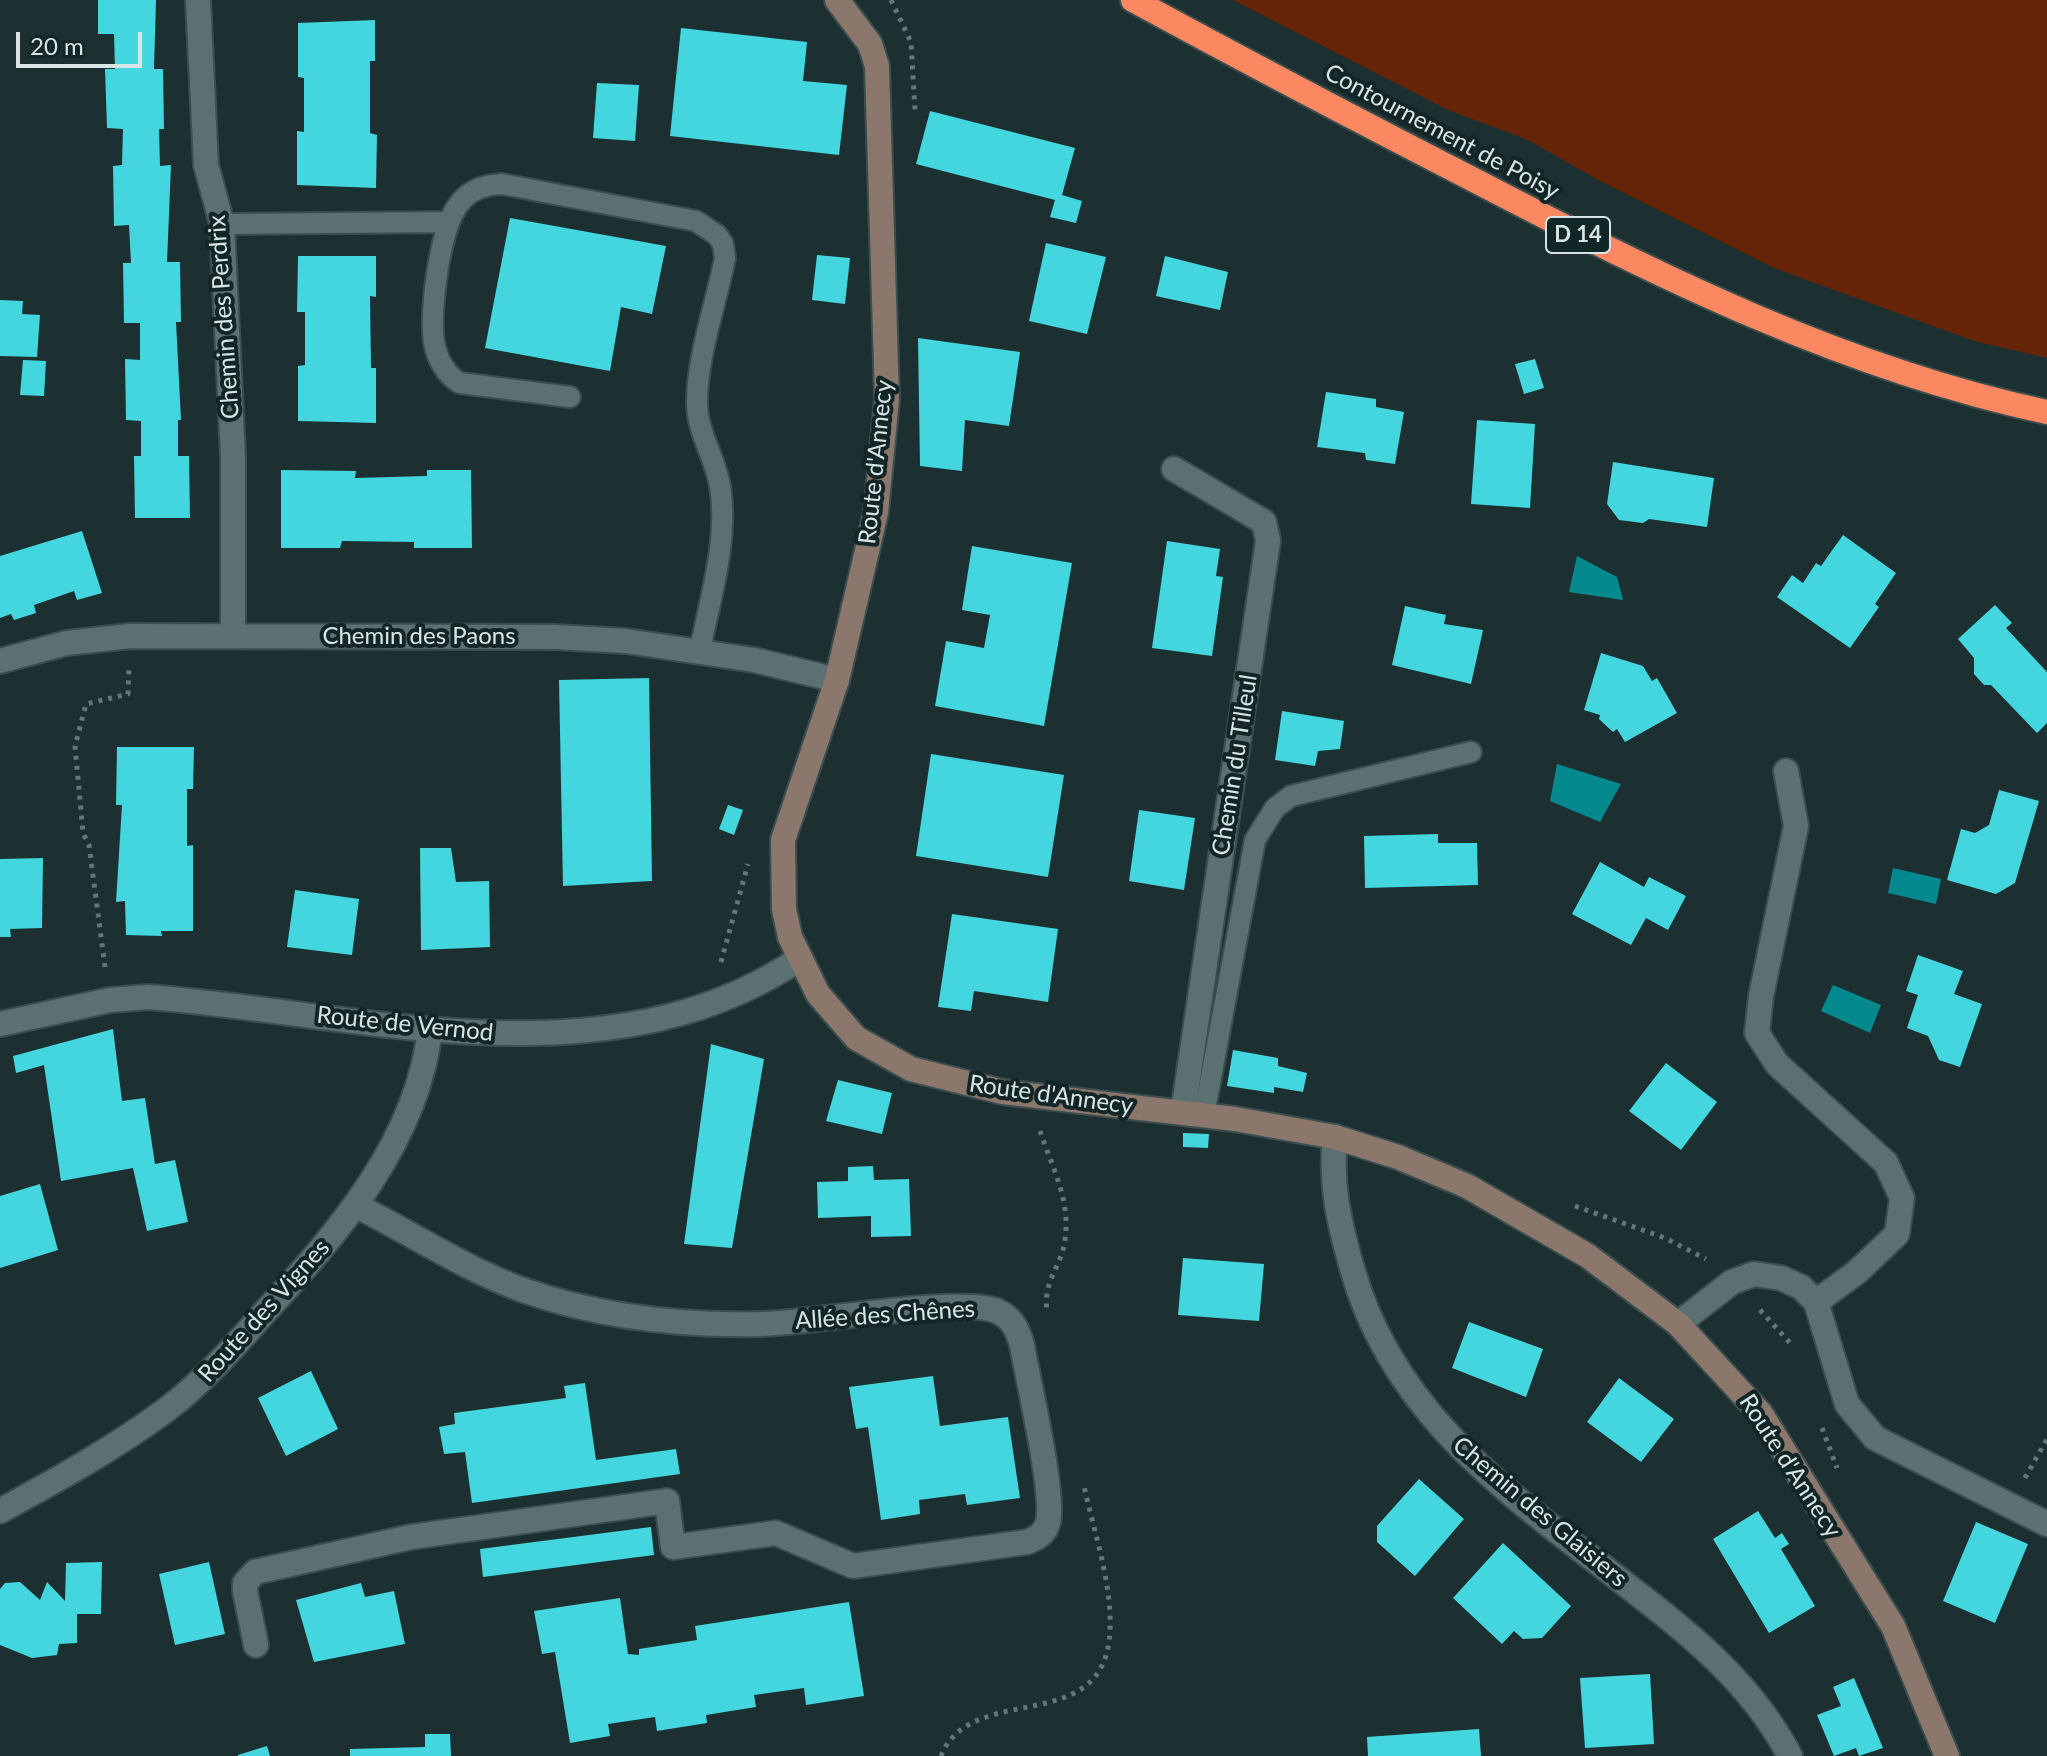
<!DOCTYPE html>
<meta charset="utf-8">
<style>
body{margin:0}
#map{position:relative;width:2047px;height:1756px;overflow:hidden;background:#1d3031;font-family:Lato,sans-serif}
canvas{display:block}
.scale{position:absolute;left:16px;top:32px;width:126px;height:36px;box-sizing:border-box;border:4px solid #d9e5e5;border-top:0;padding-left:10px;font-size:24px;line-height:28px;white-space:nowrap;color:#d9e5e5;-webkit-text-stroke:6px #132627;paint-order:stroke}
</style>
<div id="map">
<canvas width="2047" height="1756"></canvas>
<div class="scale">20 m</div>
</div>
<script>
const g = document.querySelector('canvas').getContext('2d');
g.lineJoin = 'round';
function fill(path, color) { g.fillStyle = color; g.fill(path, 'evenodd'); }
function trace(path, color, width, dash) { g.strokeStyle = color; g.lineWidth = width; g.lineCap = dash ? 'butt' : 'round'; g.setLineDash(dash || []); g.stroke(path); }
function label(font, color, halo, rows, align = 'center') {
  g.font = font + ' Lato,sans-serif'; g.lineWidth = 8; g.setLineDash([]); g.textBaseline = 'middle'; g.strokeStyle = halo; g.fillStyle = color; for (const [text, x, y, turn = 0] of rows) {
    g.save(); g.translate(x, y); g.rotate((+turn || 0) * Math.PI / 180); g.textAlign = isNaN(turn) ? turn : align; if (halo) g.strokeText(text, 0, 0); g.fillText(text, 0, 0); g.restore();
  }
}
fill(new Path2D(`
 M1233,0H2047V358L1974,341L1774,268L1600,181L1528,140L1448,110Z`), '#652308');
fill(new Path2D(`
 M1577,556L1617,577L1623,600L1569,592Z
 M1557,764L1621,784L1600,822L1550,801Z
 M1893,868L1941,879L1936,904L1888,893Z
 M1833,985L1881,1005L1870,1033L1821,1011Z`), '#04898f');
fill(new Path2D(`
 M98,0H156L154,69H163L164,129H159L160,166L171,165L167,262H180L181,322H176L181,420H178V456H189L190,518H135L134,456H141V421L126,420L125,359L140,360V323H124L123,263H131L129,225L114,226L113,166L122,165L123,129L107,128L105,69H115L114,34H98Z
 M375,20V61H370V133L377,135L376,188L297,185V131L304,132V78L298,77V23Z
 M681,28L807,42L803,81L847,85L839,155L670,136Z
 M597,83L639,85L635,141L593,138Z
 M930,111L1075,148L1062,195L1082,201L1076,223L1050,217L1055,200L916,164Z
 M510,218L666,246L652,314L621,307L610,371L485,348Z
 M1046,243L1106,257L1087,334L1029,321Z
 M817,255L850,258L845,304L812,300Z
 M298,256H376V297L370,296L371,368H376V423L298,421V366L305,365V312H297Z
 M1165,256L1228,272L1220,310L1156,296Z
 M0,300L23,301L22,314L40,315L37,357L0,356Z
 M918,338L1020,352L1009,426L965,420L962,471L920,466Z
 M1535,359L1544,388L1524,394L1515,364Z
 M23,360L46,361L44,396L20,395Z
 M1326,392L1376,399V407L1404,412L1395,464L1366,460L1365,453L1317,447Z
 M1477,420L1535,424L1530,508L1471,504Z
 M1613,462L1714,478L1707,527L1649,519L1643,523L1619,520L1607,504Z
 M281,470L356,471L355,478L427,476V470H471L472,548H414V542L342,541L340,548H281Z
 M82,531L102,593L77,600L74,591L34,605L36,613L14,620L11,614L0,618V556Z
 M1843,535L1896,573L1875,604L1879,607L1850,648L1777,597L1792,575L1803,583L1816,563L1821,566Z
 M1167,541L1220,549L1216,576L1223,577L1212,656L1152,648Z
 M972,546L1072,563L1044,726L935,706L946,641L984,648L990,615L962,610Z
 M1995,605L2012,623L2006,628L2047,672V723L2037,733L1991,685H1984L1974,674V658L1958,639Z
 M1405,606L1446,615L1444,624L1483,630L1471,684L1392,665Z
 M1601,653L1643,666L1652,681L1657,678L1677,713L1625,742L1617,729L1613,732L1599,719L1600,715L1584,710Z
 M649,678L652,881L563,886L559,680Z
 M1282,711L1344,721L1340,749L1318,751L1315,766L1275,760Z
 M117,747H194L193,789H187V846L193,845V931H161L162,936L126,935L125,901L116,902L122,805H116Z
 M931,754L1064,775L1048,877L916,856Z
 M1999,790L2039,801L2015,883L1996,894L1947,880L1961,829L1975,833L1989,825Z
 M728,805L743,810L734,835L719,829Z
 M1139,810L1195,818L1184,890L1129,881Z
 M1438,834V843H1477L1478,885L1365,888L1364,836Z
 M420,848H451L456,882L489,881L490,947L421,950Z
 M43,858L42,928L10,929L11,937H0V859Z
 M1600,862L1644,887L1649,877L1686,896L1668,930L1646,918L1631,945L1572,914Z
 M295,890L359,899L352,955L287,947Z
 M952,914L1058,929L1048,1002L974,991L971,1011L938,1007Z
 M1918,955L1963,971L1954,994L1982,1004L1960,1067L1939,1060L1928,1036L1907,1028L1918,995L1906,991Z
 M113,1029L122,1101L145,1098L155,1164L175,1160L188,1222L147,1231L133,1168L61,1181L44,1065L16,1073L13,1056Z
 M711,1044L764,1059L732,1248L684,1244Z
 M1233,1050L1278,1058V1066L1307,1073L1303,1092L1274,1087V1093L1227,1086Z
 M1666,1063L1717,1102L1681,1150L1629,1111Z
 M838,1080L892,1093L882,1134L826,1121Z
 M1183,1133L1209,1134L1208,1148L1183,1147Z
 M873,1166L874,1180L909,1179L911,1236L871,1237V1216L818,1218L817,1182L848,1181V1167Z
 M40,1184L58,1250L0,1268V1196Z
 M1183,1258L1264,1264L1259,1321L1178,1315Z
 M1469,1322L1543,1349L1526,1397L1452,1368Z
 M311,1371L338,1429L286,1456L258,1398Z
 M933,1376L940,1426L1008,1417L1020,1498L967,1505L965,1494L919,1500L920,1514L881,1520L868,1427L856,1429L849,1387Z
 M1619,1378L1674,1419L1641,1462L1587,1422Z
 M585,1383L596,1460L676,1449L680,1474L472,1503L465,1452L444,1454L439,1427L455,1424L454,1413L566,1398L564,1386Z
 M1419,1479L1464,1519L1415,1576L1377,1542V1526Z
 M1758,1511L1775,1538L1782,1533L1789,1544L1781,1549L1815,1606L1769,1633L1713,1539Z
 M1976,1522L2028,1544L1995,1623L1943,1601Z
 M651,1527L654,1555L483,1577L480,1549Z
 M1503,1543L1571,1606L1542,1638L1523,1639L1514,1631L1502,1644L1453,1598Z
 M102,1562L101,1614H77V1643L59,1644L57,1655L32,1658L0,1645V1589L5,1583L20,1582L40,1600L47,1582L65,1601L66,1563Z
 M209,1562L225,1634L175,1645L159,1574Z
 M361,1583L365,1597L394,1591L405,1644L314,1662L296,1600Z
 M620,1598L628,1654L639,1655V1649L697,1640L695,1626L849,1602L864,1696L806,1705L804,1688L754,1695L756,1707L706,1715L707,1723L657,1731L655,1717L608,1724L610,1736L570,1743L555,1652L542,1654L534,1611Z
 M1650,1674L1654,1744L1585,1748L1580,1678Z
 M1854,1678L1883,1748L1859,1756L1856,1748L1834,1756L1817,1715L1841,1706L1833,1687Z
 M1479,1729L1481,1756H1368L1367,1737Z
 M425,1734H450L451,1756H350V1749L425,1747Z
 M267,1746L270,1756H238V1755Z`), '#43d6de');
const lane = new Path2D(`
 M222,224L447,222
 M570,397L460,383C446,375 437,359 434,342C429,312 440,227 459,204C470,189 485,185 502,184L696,221L717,235L723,244L725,258C716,304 697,356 697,403C697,432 715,457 720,486C729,540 710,598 700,650
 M1204,1115L1255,840L1275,808L1291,796L1471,752`);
const street = new Path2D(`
 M198,0L206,165L222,224L233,457V635
 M1174,469L1264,522L1268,541L1183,1112
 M0,661L67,643L130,636L555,637L626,641L754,660L837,680
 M1786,771L1796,826L1761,996L1757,1033L1777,1064L1886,1163L1902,1198L1897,1234L1857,1272L1816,1302
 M0,1024L110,1000L148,997C360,1013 607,1088 799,959
 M1335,1137C1330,1184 1339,1223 1352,1268C1394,1420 1520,1501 1638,1594C1698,1640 1754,1688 1790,1756
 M1678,1324L1732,1282L1754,1274L1781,1278L1801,1287L1816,1302L1847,1404L1875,1438L2047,1524
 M0,1511C57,1480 113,1449 166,1410C203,1382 234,1347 265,1312C338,1233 418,1141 430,1029
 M256,1645L245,1591V1583L255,1572L411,1537L667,1501L673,1547L776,1533L853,1566L1027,1542C1037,1538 1045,1534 1048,1522C1055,1495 1028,1380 1022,1345C1018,1331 1013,1319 999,1312C966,1295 810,1323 763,1324C684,1326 599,1317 523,1290C465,1269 411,1233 355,1205`);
const secondary = new Path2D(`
 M837,0L870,44L877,66L887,399L876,512L837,680L783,840L784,909L790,937L818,994L856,1038L911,1069L1003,1092L1235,1119L1335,1137L1398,1157L1467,1186L1588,1256L1678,1324L1761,1414L1893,1626L1947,1756`);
const highway = new Path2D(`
 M1133,0C1247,62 1361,122 1476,181C1658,276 1845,369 2047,412`);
trace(lane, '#3c4d4e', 24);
trace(street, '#3c4d4e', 28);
trace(secondary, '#3c4d4e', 28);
trace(highway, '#3c4d4e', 28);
trace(new Path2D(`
 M891,0L911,42L915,110
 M721,962L748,864
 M105,967L89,845L83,833L75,746L86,704L128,694L129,667
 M1040,1131C1052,1167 1071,1201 1065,1240C1061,1269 1043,1278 1047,1312
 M1575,1206L1665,1238L1706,1259
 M1760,1310L1791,1344
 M1822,1428L1837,1468
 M2025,1478L2047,1439
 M941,1756C972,1679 1106,1740 1110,1630C1112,1583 1094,1532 1084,1486`), '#657676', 5, [4, 6]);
trace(lane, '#5b7071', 20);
trace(street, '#5b7071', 24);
trace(secondary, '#8b776c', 24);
trace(highway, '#fb8860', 24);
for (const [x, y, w] of [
 [1578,235,64]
]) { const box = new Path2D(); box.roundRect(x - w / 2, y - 18, w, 36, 6); g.fillStyle = '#132627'; g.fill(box); trace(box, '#d9e5e5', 2); }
label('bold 22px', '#d9e5e5', null, [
 ["D 14",1578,235]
]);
label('24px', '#d9e5e5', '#132627', [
 ["Contournement de Poisy",1442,132,28],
 ["Chemin des Perdrix",224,317,-94],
 ["Route d'Annecy",876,462,-84],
 ["Chemin des Paons",419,636],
 ["Chemin du Tilleul",1235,765,-81],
 ["Route de Vernod",405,1024,6],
 ["Route d'Annecy",1051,1095,8],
 ["Route des Vignes",264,1311,-48],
 ["Allée des Chênes",885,1315,-4],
 ["Route d'Annecy",1790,1466,57],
 ["Chemin des Glaisiers",1540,1512,40]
]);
</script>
